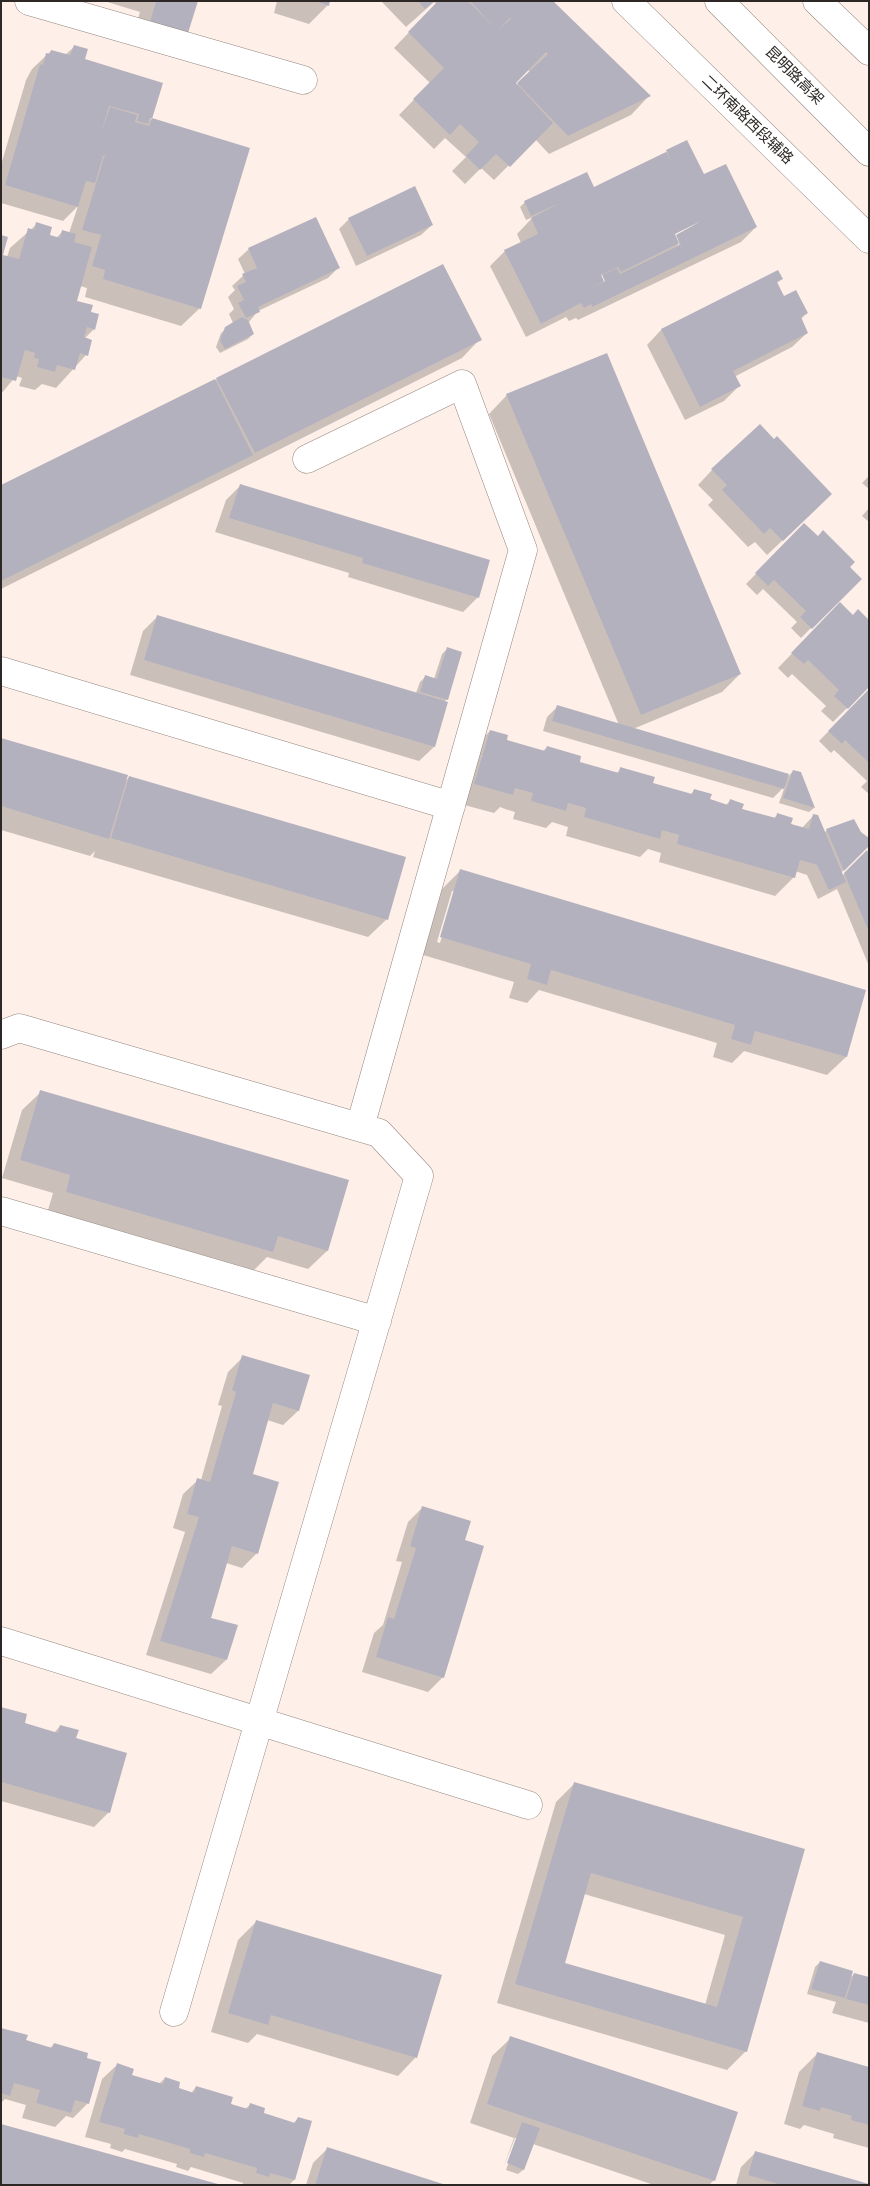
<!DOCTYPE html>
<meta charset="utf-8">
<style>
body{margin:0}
#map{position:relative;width:870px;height:2186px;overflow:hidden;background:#fef0e8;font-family:Arial,sans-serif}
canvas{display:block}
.frame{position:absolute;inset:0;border:2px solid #2d2825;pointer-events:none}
</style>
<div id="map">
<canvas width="870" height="2186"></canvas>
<div class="frame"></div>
</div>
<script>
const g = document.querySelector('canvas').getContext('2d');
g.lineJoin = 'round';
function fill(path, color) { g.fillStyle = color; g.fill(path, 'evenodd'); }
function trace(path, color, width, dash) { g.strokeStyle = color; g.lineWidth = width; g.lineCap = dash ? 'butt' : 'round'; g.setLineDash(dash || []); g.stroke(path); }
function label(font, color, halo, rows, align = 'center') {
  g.font = font + ' Arial,"Noto Sans SC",sans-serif'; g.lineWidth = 4; g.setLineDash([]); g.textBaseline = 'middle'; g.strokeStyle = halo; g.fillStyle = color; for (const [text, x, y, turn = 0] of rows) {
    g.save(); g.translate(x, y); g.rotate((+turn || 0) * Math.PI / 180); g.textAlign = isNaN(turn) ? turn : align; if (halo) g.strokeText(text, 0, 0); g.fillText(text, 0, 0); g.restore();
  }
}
fill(new Path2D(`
 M104,1H196L132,40L140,12Z
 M277,1H329L328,5L309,24L274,13Z
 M381,1H552L649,96L631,115L549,154L535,139L494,180L481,168L465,184L452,171L466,157L445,138L434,149L399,115L430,83L394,48L436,4L434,2L406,27ZM527,69L530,72L516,86L514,83Z
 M74,47L83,60L151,118L150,119L248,149L200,308L181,326L85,297L87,288L80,286L75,301L90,313L94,329L84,339L86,355L56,388L42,384L35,390L19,386L22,378L16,376L1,394V236L2,256L7,257L10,248L37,224L48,235L56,238L63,231L69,233L78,206L63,221L1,203V165L26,80L32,69L51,51L65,55Z
 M687,142L703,176L756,227L741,242L578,320L576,318L569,321L566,317L526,337L490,266L505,251L521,243L517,234L533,217L526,220L520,207L525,202L593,188ZM706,217L707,219L678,235L679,246L673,234ZM599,269L607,282L604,283Z
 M349,219L432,225L421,235L356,266L339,229Z
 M249,249L338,268L328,278L258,311L249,322L253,334L248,339L220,353L216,347L221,333L233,323L229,314L234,309L228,297L235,290L232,286L245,274L238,259Z
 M778,272L781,279L776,284L783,298L807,313L800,320L807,333L792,347L734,377L739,386L724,401L685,420L647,345L661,330Z
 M480,339L462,358L1,589V487L217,379Z
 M507,395L740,674L722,692L633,729L786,779L793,771L800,773L814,808L809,812L779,803L785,786L773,798L543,731L547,717L557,707L619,725L489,414Z
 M712,470L816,509L767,555L755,542L748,547L708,505L713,500L698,485Z
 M869,476V489L862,483Z
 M240,486L478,597L463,612L348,577L349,573L215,532L226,500Z
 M869,508V522L862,516Z
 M804,525L860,579L801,638L791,628L797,622L763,589L757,595L746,584Z
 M158,616L416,693L420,682L425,677L434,679L442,654L447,649V699L444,702H446L434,747L419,761L130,675L143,631Z
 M825,619L869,686L833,722L821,711L826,706L792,674L788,678L778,668Z
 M869,690V794L861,787L867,781L834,750L831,753L819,741Z
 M490,731L505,741L543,751L547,747L578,763L616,774L621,768L651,784L690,795L694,791L708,800L726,805L730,801L741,809L773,819L778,814L790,825L802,828L813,816L824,833L827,830L860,832L869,844L841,873L842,876L866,852L869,857V966L837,889L818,899L807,875L795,871L794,877L775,896L659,862L661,853L648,849L640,857L566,836L568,827L552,822L546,828L513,819L515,812L505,809L500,807L494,813L457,803L472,749Z
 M1,739L125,782L129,777L387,919L368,937L93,857L95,851L90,856L1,830Z
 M460,871L865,991L846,1057L827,1075L744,1051L732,1063L713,1057L717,1043L539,990L527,1003L509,998L514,982L423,955L442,889ZM452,891H455L440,943L437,942Z
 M41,1092L347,1181L327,1251L308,1269L267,1257L254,1270L48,1210L53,1193L2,1178L22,1110Z
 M243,1357L308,1376L298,1411L283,1425L267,1420L251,1475L257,1553L242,1568L226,1563L210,1619L226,1660L211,1674L146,1655L185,1532L173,1528L183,1494L198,1480H201L222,1406L218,1405L228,1372Z
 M423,1507L464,1541L443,1677L428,1692L362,1672L374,1633L383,1625L402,1562L396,1561L408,1522Z
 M1,1708L23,1724L54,1733L60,1726L75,1739L109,1812L94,1827L1,1801Z
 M574,1784L804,1850L746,2051L727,2070L497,2003L556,1802ZM584,1894L725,1935L705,2005L564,1964Z
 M257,1921L416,2057L398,2076L257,2034L248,2043L211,2032L238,1940Z
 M820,1962L850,1978L854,1974L869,1978V2023L832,2013L836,2002L807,1994L815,1967Z
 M1,2029L25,2041L50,2048L54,2044L88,2103L73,2118L66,2116L55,2127L22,2118L26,2105L5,2099L1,2103Z
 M511,2038L714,2180L709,2185H654L533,2144L523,2170L518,2174L506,2170L517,2138H515L503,2168L514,2138L470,2123L492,2056Z
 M818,2053L869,2068V2148L833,2138L834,2134L804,2125L800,2129L784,2124L799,2072Z
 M117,2065L131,2076L159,2084L165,2078L177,2089L191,2093L196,2087L230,2105L245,2109L250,2105L262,2114L293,2124L298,2118L311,2122L294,2180L289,2185H243V2183L191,2167L188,2171L176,2167L177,2164L125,2149L122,2152L110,2148L111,2144L85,2137L102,2079Z
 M328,2148L440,2185H306L313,2163Z
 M756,2152L868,2185H736L741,2167Z`), '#0003');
fill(new Path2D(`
 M156,1H198L188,33L150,22Z
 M315,1H330L329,6Z
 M418,1H435L425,9Z
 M438,1H468L495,28L470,1H553L651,96L568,136L517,83L548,54L510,18L498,30L511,19L546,52L516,83L553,123L510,167L496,154L480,170L466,156L479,142L460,124L450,135L413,99L444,68L408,32Z
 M74,45L88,49L85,59L163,83L152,119L150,118L148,124L137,121L139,114L109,106L101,133L110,107L137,115L135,122L149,126L152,118L250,148L201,309L103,279L105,270L92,266L101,235L82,230L104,157H107L95,153L103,156L95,183L86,181L78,207L5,185L40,64L43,65L46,53L50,54L51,50L70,55Z
 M687,140L704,174L726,164L757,227L592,307L591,304L584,308L581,303L541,324L504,250L538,234L531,218L560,203L531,216L524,201L587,172L594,187L666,152L671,162L666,150ZM701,221L676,235L682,248L680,245L620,274L617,268L602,275L605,281L585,291L604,281L601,275L618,267L621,272L679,243L675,234Z
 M415,186L433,225L367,256L348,218Z
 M316,217L340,268L258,307L260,312L246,318L238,303L244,300L237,286L246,282L242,274L257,268L248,248Z
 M36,222L52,227L50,235L60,238L62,230L76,234L74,242L92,247L77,301L93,305L91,312L99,314L95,330L87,327L84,337L92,340L88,356L80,353L75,370L57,365L55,372L37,367L39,359L34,358L35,353L25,350L16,381L1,377V235L8,237L3,255L19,259L28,228L34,230Z
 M443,264L482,340L255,453L216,378Z
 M778,270L783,279L777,282L784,296L796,290L808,313L801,317L808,333L733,371L741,386L700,407L661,329Z
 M242,317L248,320L254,334L225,349L220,341L225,327Z
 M607,353L741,674L641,715L506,394Z
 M215,379L253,455L1,581V485Z
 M760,424L774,439L777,436L832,494L783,541L770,528L764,534L722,490L727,485L711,469Z
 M240,484L490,560L479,598L362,563L363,558L229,518Z
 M804,523L818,536L823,530L855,562L850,567L862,579L812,629L800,617L806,611L774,580L768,586L755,573Z
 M840,602L853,615L858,609L869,620V687L848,709L834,696L839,690L808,660L804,664L791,653Z
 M157,615L448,702L435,747L144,660Z
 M447,647L462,652L448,700L420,692L425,675L437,679Z
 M869,689V763L845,740L842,744L828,731Z
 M557,705L789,774L784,789L552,721Z
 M490,730L508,735L507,740L545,751L547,746L581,756L580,762L619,773L620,767L655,777L653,783L692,794L694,789L712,794L710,799L728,805L730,799L744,804L742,809L776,818L777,813L793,818L791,824L809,829L813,814L818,815L846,882L829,890L817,865L800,860L795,878L677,844L679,835L662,830L660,839L584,817L586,808L568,803L566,811L531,801L533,793L515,788L513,795L474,784Z
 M1,738L128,775L109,839L1,806Z
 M793,770L801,772L815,808L783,798Z
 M129,776L406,857L388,920L111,838Z
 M854,819L861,832L869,838V846L844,871L826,829Z
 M867,850L869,854V932L844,873Z
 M460,869L866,990L847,1057L755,1031L751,1045L731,1039L735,1025L551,970L547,985L527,979L531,964L440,937Z
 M40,1090L349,1180L328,1251L278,1236L273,1252L66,1192L70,1175L20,1160Z
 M242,1355L310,1375L299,1411L273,1403L253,1474L279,1482L258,1554L232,1546L211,1618L238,1625L227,1660L160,1641L199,1517L187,1514L197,1478L210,1482L236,1392L232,1390Z
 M422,1506L471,1521L465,1540L484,1546L444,1678L376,1657L388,1617L394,1619L416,1548L410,1546Z
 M1,1707L27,1714L25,1723L58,1733L60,1725L79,1730L76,1738L127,1753L110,1813L1,1782Z
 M574,1782L805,1849L747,2052L515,1984ZM591,1873L743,1917L717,2007L565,1963Z
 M256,1920L442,1975L417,2058L271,2015L268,2025L228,2013Z
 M820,1961L853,1971L845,1998L811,1989Z
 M854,1973L869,1977V2005L846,1999Z
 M1,2028L28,2035L26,2040L52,2048L54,2043L88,2053L87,2058L101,2062L89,2104L75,2100L71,2113L36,2103L40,2090L14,2083L10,2096L1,2093Z
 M510,2036L738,2112L715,2181L487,2104Z
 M817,2052L869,2067V2125L851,2120L852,2116L821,2107L820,2111L802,2106Z
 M117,2063L134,2069L132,2075L163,2084L165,2077L180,2082L179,2088L194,2093L196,2086L233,2097L231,2104L248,2109L250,2103L265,2108L264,2113L295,2123L298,2117L312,2121L295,2180L270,2173L269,2177L256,2173L257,2168L205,2153L204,2157L190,2153V2149L139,2134L138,2138L123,2134L125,2129L99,2122Z
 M522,2122L540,2128L524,2170L507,2163Z
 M1,2124L218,2184V2185H1Z
 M327,2147L443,2184V2185H315Z
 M755,2151L869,2184V2185H781L748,2175Z`), '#b4b1be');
const minor = new Path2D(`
 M29,1L303,80
 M626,1L869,239
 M307,459L462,384L523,550L360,1127
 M1,671L451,806
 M1,1035L19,1028L379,1133L419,1176L174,2012
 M1,1211L377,1321
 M1,1641L528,1805`);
const trunk = new Path2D(`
 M719,1L869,152
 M817,1L869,51`);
trace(minor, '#948781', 29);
trace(trunk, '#948781', 29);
trace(minor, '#fff', 28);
trace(trunk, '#fff', 28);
label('15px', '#2d2825', '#fff', [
 ["昆明路高架",794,76,45],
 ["二环南路西段辅路",747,120,44]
]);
</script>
